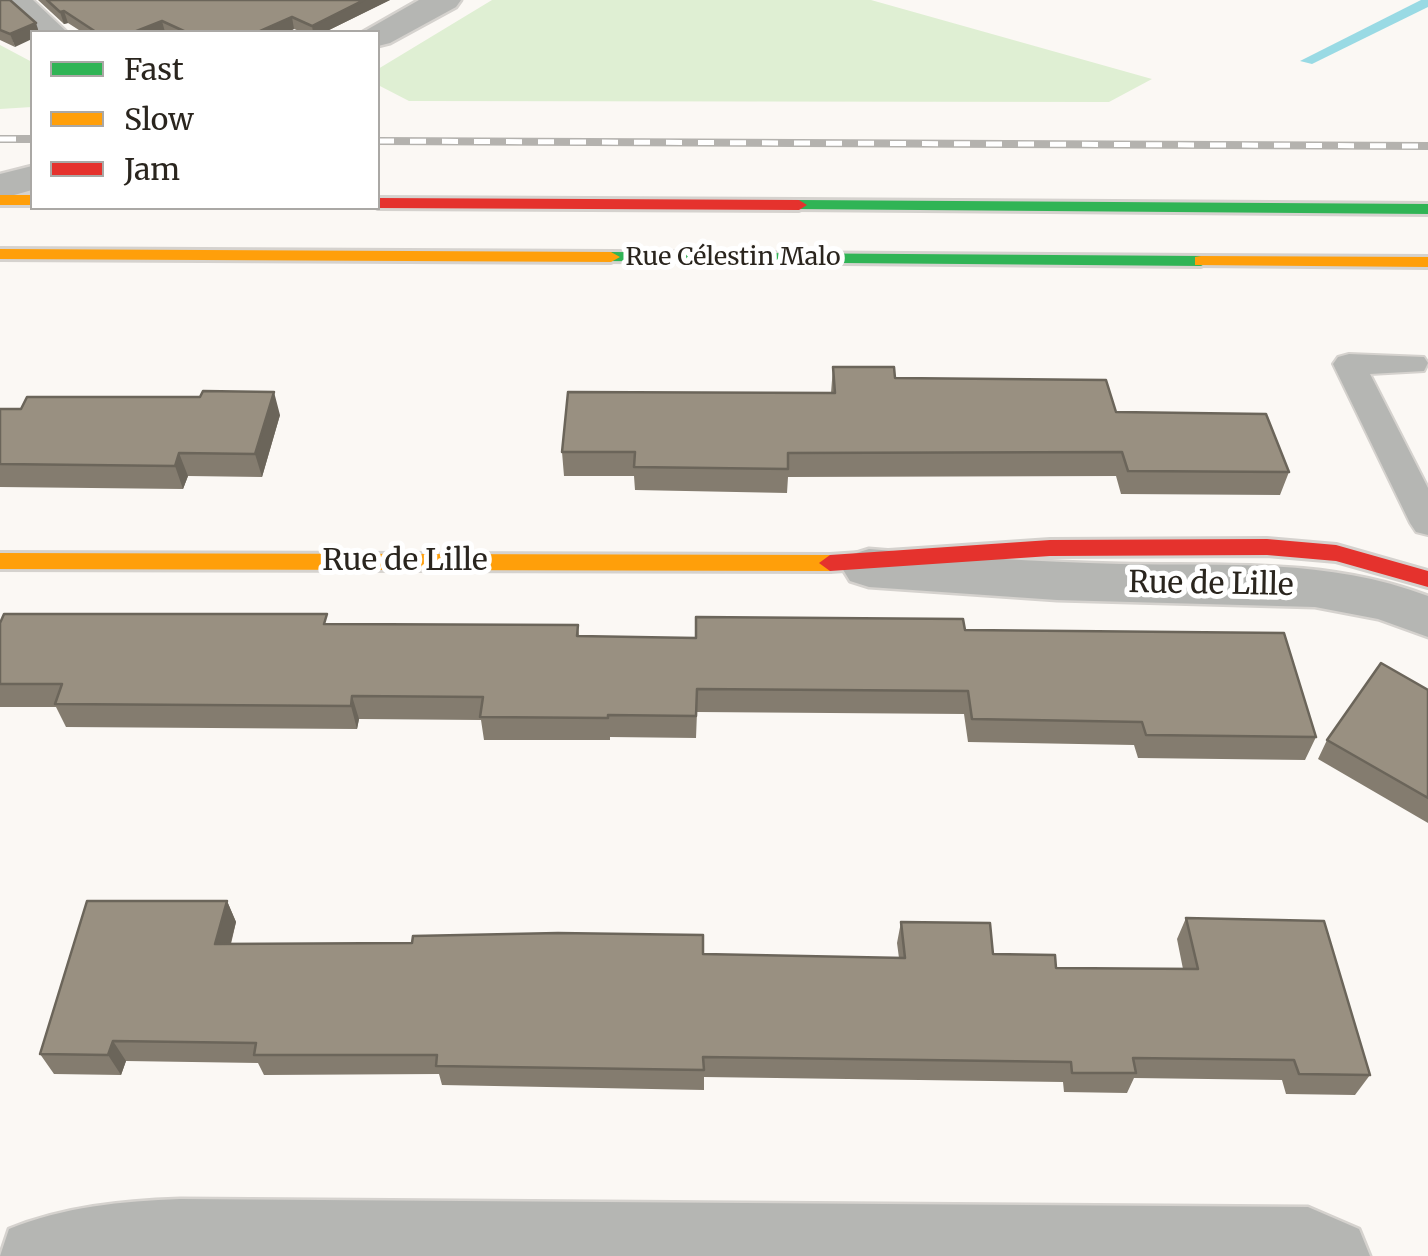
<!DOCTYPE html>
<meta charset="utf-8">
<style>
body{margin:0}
#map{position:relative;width:1428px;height:1256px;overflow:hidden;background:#fbf8f4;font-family:Merriweather,serif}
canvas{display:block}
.legend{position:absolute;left:30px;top:30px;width:350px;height:180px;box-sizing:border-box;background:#fff;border:2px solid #aaa8a5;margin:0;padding:12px 18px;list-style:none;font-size:30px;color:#2a251e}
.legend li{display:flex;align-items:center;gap:20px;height:50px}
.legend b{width:50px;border:2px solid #aaa8a5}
</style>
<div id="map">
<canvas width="1428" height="1256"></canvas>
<ul class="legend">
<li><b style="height:12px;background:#30b455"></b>Fast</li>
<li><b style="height:12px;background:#ff9f0a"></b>Slow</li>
<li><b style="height:12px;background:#e5322d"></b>Jam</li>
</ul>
</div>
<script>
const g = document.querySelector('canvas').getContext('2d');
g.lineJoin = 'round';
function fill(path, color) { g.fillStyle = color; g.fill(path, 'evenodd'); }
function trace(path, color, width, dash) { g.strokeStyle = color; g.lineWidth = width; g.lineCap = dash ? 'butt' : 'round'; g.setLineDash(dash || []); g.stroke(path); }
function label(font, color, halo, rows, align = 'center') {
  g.font = font + ' Merriweather,serif'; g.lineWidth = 10; g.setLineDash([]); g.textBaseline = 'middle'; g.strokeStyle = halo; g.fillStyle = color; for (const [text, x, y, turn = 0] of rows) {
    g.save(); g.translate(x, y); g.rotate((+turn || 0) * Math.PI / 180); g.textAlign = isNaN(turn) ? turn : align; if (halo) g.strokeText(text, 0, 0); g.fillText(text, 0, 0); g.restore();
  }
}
fill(new Path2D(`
 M492,0H871L1152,79L1109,102L409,101L378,85V69Z
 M0,45L32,62V107L0,109Z`), '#dfefd3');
fill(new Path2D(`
 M1421,0H1428V7L1312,64L1300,61Z`), '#99dae4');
const lane = new Path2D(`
 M7,0H33L67,32H41Z
 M1349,354L1424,357L1428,363L1424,371L1370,374L1428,488V535L1416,532L1410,523L1333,364L1338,357Z`);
const street = new Path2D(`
 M419,0H461L456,7L390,43L378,46V32H363Z
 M32,166V190L0,199V174Z
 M869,549C952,556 1036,562 1120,564C1225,566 1328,558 1428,596V637L1378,619L1315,607L1057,600L869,587L850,581L842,568L850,555Z
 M180,1199L1308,1207L1359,1229L1370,1256H0L9,1229C63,1207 122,1201 180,1199Z`);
const fast = new Path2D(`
 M799,200L1428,204V214L793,209L791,205Z
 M611,252L1201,256L1210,261L1201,266L605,261V253Z`);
const slow = new Path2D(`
 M0,195H32V205H0Z
 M0,249L611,252L620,257L611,262L0,259Z
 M1201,256L1428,257V267L1195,265V257Z
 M0,553L830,555L841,563L830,571L0,569Z`);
const jam = new Path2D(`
 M378,198L799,200L807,205L799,210L378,208Z
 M1267,539L1336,545L1428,571V587L1336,561L1267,555L1050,556L830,571L819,563L830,555L1050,540Z`);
trace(lane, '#d5d2ce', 4);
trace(street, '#d5d2ce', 5);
trace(fast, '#d5d2ce', 6);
trace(slow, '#d5d2ce', 6);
trace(jam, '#d5d2ce', 6);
fill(lane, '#b5b6b3');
fill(street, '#b5b6b3');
fill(fast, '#30b455');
fill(slow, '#ff9f0a');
fill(jam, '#e5322d');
const rail = new Path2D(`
 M0,139H32
 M378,141L1428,146`);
trace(rail, '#b4b2ae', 8);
trace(rail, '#fff', 5, [16]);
fill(new Path2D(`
 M0,0L15,47L0,40Z
 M38,0H390L325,32H302L294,29L288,32H82L68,23L64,24Z
 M833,367L1116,412L1289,472L1280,495L1121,494L1116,476L788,477L787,493L635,490L634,476H564L562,452L831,393Z
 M0,409H21L280,415L262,477L188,476L183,489L0,487Z
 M0,623L578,625L579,636L696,638L965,630L1316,737L1305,760L1138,758L1134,745L968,742L964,714L697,712L696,738L610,737V740H484L481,720L359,719L357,729L66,727L56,707H0Z
 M1428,690V823L1318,759L1327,740Z
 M227,901L236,922L231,944L899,958L897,943L901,922L993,954L1056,968L1183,969L1177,939L1186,918L1370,1075L1355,1095L1286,1094L1282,1080L1134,1078L1127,1093L1064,1092L1063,1082L704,1077V1090L442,1085L439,1074L264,1075L258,1063L126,1061L121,1075L54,1074L40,1054Z`), '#847c6f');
fill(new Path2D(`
 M364,0H390L325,32H313L312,26Z
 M64,11L68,23L64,24L60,12Z
 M292,17L294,29L288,32H258Z
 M162,21L165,32H134Z
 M36,23L39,32H32V39L15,47L10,34Z
 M274,392L280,415L262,477L255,454Z
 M179,453L188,476L183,489L175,466Z
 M352,696L359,719L357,729L351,706Z
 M227,901L236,922L225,965L215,944Z
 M113,1041L126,1061L121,1075L108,1055Z`), '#6b655a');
const building = new Path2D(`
 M0,0H10L36,23L10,34L0,30Z
 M47,0H364L312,26L292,17L258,32H186L162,21L134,32H96L64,11L60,12Z
 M833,367H894L895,378L1106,380L1116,412L1266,414L1289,472L1128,471L1122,452L788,453V469L634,467L635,452H562L568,392L835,393Z
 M203,391L274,392L255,454L179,453L175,466L0,464V409H21L27,397H200Z
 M4,614H327L324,624L578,625L577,636L696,638V617L963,619L965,630L1284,633L1316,737L1146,735L1142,722L972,719L968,691L697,689L696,716L608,715V718L480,717L483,697L352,696L351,706L55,704L62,684H0V623Z
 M1381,663L1428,690V798L1327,740Z
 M87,901H227L215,944L412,943L413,936L558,933L703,935V954L905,958L901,922L990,923L993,954L1055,955L1056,968L1198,969L1186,918L1324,921L1370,1075L1299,1074L1294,1060L1133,1058L1136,1073H1072L1071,1062L703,1057L704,1070L436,1066L437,1055H254L256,1043L113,1041L108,1055L40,1054Z`);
fill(building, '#999081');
trace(building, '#6b655a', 2.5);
label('25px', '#2a251e', '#fff', [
 ["Rue Célestin Malo",733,258]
]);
label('30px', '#2a251e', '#fff', [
 ["Rue de Lille",405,562],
 ["Rue de Lille",1211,585,1]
]);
</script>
